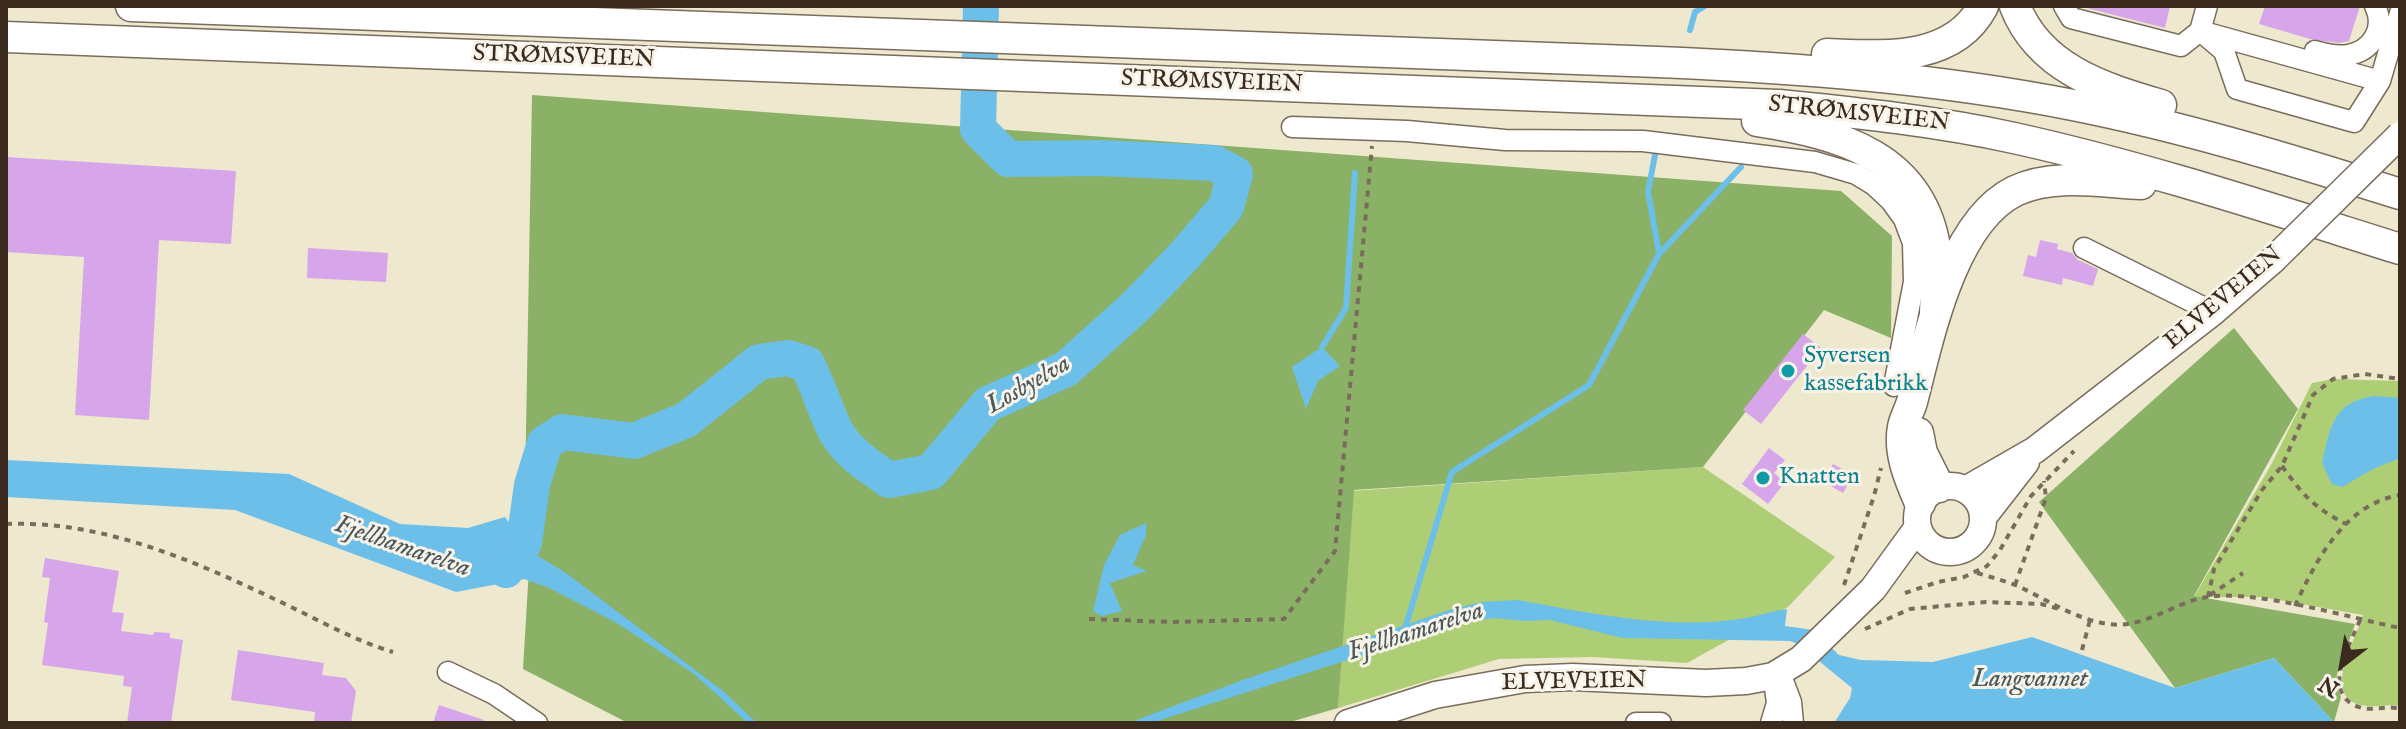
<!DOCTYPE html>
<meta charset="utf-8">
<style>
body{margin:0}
#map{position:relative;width:2406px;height:729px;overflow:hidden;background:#eee8cf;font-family:"IM FELL English",serif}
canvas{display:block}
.frame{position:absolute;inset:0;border:8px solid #3b2a1e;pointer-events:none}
.north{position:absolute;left:2302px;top:625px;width:80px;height:80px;-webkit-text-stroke:6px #f7f3e8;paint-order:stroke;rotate:211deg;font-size:22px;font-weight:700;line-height:32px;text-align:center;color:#3b2a1e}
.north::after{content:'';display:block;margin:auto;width:28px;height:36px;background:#3b2a1e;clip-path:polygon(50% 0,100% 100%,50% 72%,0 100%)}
</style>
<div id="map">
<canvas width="2406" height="729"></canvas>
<div class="frame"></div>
<div class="north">N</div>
</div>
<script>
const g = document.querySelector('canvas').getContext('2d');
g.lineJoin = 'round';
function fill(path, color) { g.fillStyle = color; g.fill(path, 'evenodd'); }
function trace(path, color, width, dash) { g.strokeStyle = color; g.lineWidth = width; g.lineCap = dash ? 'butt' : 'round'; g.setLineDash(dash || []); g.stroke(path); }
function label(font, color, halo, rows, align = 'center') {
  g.font = font + ' "IM FELL English",serif'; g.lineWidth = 6; g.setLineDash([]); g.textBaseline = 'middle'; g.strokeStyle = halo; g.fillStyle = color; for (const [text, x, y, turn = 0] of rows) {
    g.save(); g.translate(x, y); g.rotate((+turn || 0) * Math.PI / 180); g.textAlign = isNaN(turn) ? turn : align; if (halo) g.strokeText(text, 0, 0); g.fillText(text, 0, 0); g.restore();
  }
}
fill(new Path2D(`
 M2333,379L2400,381V706C2389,704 2378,707 2368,706C2317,702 2356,640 2363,615L2262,597H2194L2271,465L2312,383Z
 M1703,467L1835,557L1788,607L1687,663L1593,657L1499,659L1338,708L1351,491Z`), '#aece75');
fill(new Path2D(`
 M532,95L1841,191L1892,236L1891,338L1824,310L1703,467L1354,490L1338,708L1287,723H628L523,669L530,551L524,543Z
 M2234,328L2298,409L2194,596L2355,624L2337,674L2336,685L2341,697L2334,722L2274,658L2175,688L2039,502Z`), '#8ab166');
fill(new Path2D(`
 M1322,347L1340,366L1318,381L1306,409L1292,367Z
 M2375,396L2400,398V458L2373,469L2342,487L2332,484L2322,463C2330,428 2333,401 2375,396Z
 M6,460L289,474L400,524L468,528L505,517L530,551L566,573L723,691L757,723H748L694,674L617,623L547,587L524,579L456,592L235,510L6,497Z
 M1146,523V535L1133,565L1147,571L1110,583L1122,611L1102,616L1093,611L1104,565L1120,535Z
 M1518,600C1588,613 1668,630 1739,619C1756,617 1771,611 1787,609L1785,626L1813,630L1839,655L1861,660L1933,662L2032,637L2175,688L2274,658L2335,723H1834L1850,698L1852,688L1798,644L1790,641L1622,638L1550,620L1523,621L1494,618L1463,623L1151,723H1060L1131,722L1240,681L1449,610L1482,602Z`), '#6cbfe8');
trace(new Path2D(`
 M1690,30L1695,12L1705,6
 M1655,155L1648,192L1659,253
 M1322,347L1346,308L1355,173
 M1404,632L1452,472L1589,385L1659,254L1741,167`), '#6cbfe8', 6);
trace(new Path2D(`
 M506,570L524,543L532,485L545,443L562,432L634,441L686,420L759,362L788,358L807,364C818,385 824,407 834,428C845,451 869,466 889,480L931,472L988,404L1066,369L1135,307L1184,256L1226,207L1235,174L1214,163L1100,158L1008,159L978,129L981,6`), '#6cbfe8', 36);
fill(new Path2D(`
 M2079,6H2170L2165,28Z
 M2265,6H2360L2349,41L2339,43L2310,39L2259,24Z
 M6,157L236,171L231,244L159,240L149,420L75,415L84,257L6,252Z
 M2040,240L2058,244L2057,249L2072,253L2078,260L2098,269L2093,286L2063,278L2062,285L2023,276L2028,255L2036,257Z
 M308,248L388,253L386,282L307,278Z
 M1803,334L1821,348L1761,424L1743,410Z
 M1769,448L1785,460L1774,473L1785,482L1768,504L1742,484Z
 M1833,464L1853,475L1843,493L1824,482Z
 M45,558L119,571L112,612L124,613L121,631L153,635L154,632L170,633V638L183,640L171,723H127L132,687L123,686L124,676L42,665L48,623L44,622L50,578L42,577Z
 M238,650L324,663L322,675L346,678L356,691L351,723H314L315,712L231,700Z
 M439,705L484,720L483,723H433Z`), '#d7a5ea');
const minor = new Path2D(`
 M2064,6L2071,18L2181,46L2200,31L2207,6
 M2200,31L2380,81L2400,13
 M2205,35L2224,51L2237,89L2354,122L2380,81
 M2315,51C2325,54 2336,57 2348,55C2372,51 2386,28 2375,6
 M1292,127L1407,131L1505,140L1643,141L1815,162L1856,174L1874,185L1891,201L1904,219L1913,243L1914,282L1894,386
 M2084,248L2213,312
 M448,672L494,694L537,723
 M1780,673L1791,702L1793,723
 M1636,723H1661
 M1771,723L1777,703L1774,680`);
const major = new Path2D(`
 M1917 519a33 33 0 1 1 66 0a33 33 0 1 1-66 0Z
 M1967,489L2035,450L2213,312L2273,260
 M1984,516L2026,462
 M1348,723L1435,695L1525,679L1573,677L1706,683L1746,681L1773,676L1801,659L1873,589L1918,527`);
const highway = new Path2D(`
 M131,6L1658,62C1797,68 1936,78 2073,105C2184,127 2292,160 2400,194
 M2015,6C2039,68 2102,88 2161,105
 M6,37L1779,105C1858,113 1937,121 2014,138C2145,167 2272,209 2400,249
 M1827,54C1882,56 1953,63 1983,6
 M1757,121C1840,134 1923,155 1936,253C1939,273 1935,295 1935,315
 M1918,433L1922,453L1939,487
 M1920,503C1910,480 1898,453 1903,427C1905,417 1911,408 1913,398C1929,336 1952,222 2015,191C2053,173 2100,182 2141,184`);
trace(minor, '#7a6c5c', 23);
trace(major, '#7a6c5c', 29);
trace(highway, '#7a6c5c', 33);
trace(new Path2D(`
 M2282,466C2302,494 2314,508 2346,524
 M6,524C105,520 199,563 287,605C322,622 356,641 393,652
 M1977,573C1991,577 2005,581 2018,586C2047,600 2075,619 2108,624C2145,629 2172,603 2207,597C2254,589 2351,618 2400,628
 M1844,585L1874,496L1881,468
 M2015,585L2046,498L2044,481
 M1905,593L1938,582L1964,577L1987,566L2000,550L2031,496L2074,451
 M2210,595L2243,573
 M2208,597L2214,569L2262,490L2282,466L2313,395L2333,379L2365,374L2400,379
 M2295,606C2316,560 2345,504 2400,495
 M1089,619L1172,622L1284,619L1335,551L1372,146
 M2360,620C2350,645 2318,696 2362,708C2374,711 2387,705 2400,709
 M1865,629L1910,609L1986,602L2041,604L2059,609
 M2082,650L2090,620`), '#7a6c5c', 4, [6, 6]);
trace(minor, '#fff', 20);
trace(major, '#fff', 26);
trace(highway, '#fff', 30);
const majorBridge = new Path2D(`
 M2273,260L2400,135`);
trace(majorBridge, '#7a6c5c', 29, []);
trace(majorBridge, '#fff', 26);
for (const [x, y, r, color] of [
 [1788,371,8,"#0f9aa8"],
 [1763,478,8,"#0f9aa8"]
]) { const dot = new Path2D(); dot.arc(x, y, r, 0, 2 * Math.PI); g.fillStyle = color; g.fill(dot); trace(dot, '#f7f3e8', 3); }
label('24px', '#3b2a1e', '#f7f3e8', [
 ["STRØMSVEIEN",564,58,2],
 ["STRØMSVEIEN",1212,83,2],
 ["STRØMSVEIEN",1859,115,6],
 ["ELVEVEIEN",2224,299,-40],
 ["ELVEVEIEN",1574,683,-1]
]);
label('24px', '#0d838f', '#f7f3e8', [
 ["Syversen",1804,357],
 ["kassefabrikk",1804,385],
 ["Knatten",1779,478]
], 'left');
label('italic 26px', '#4a575b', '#f7f3e8', [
 ["Losbyelva",1029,386,-30],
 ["Fjellhamarelva",402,548,19],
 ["Fjellhamarelva",1416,633,-18],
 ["Langvannet",2030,681]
]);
</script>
